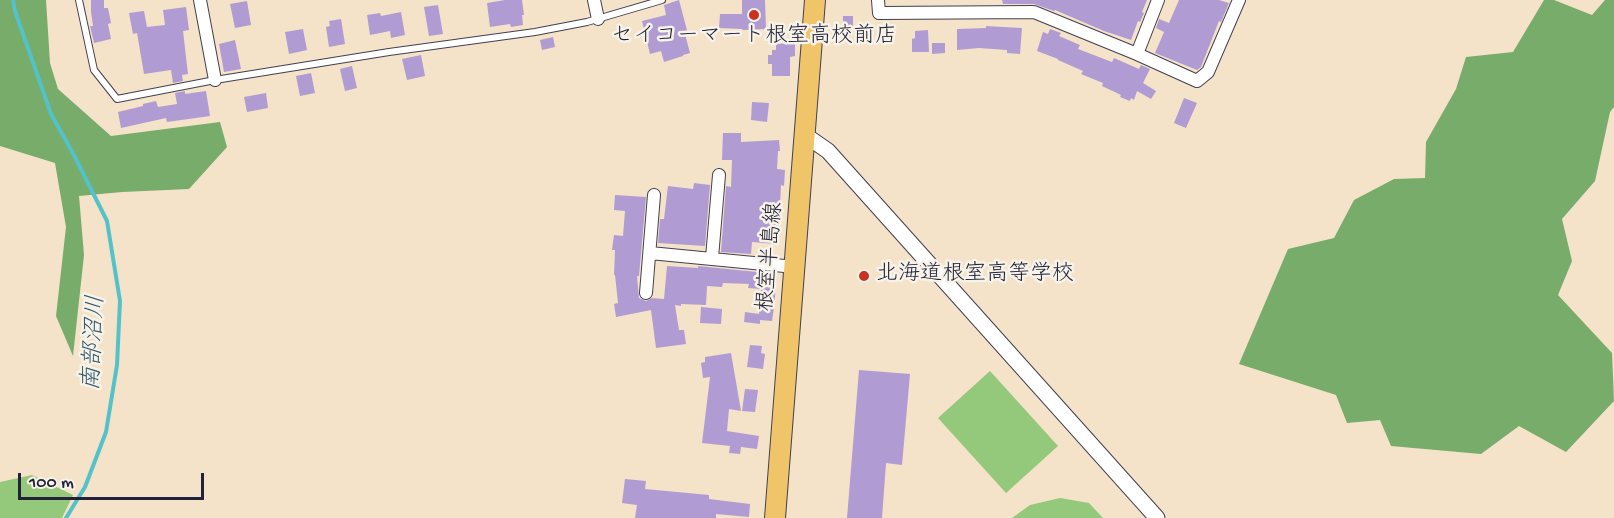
<!DOCTYPE html>
<meta charset="utf-8">
<style>
body{margin:0}
#map{position:relative;width:1614px;height:518px;overflow:hidden;background:#f4e2c9;font-family:"Gochi Hand",sans-serif}
canvas{display:block}
.scale{position:absolute;left:18px;top:473px;width:186px;height:27px;box-sizing:border-box;border:3px solid #22223b;border-top:0;padding-left:8px;font-size:18px;line-height:21px;white-space:nowrap;color:#22223b;-webkit-text-stroke:4px #f7f3e8;paint-order:stroke}
</style>
<div id="map">
<canvas width="1614" height="518"></canvas>
<div class="scale">100 m</div>
</div>
<script>
const g = document.querySelector('canvas').getContext('2d');
g.lineJoin = 'round';
function fill(path, color) { g.fillStyle = color; g.fill(path, 'evenodd'); }
function trace(path, color, width, dash) { g.strokeStyle = color; g.lineWidth = width; g.lineCap = dash ? 'butt' : 'round'; g.setLineDash(dash || []); g.stroke(path); }
function label(font, color, halo, rows, align = 'center') {
  g.font = font + ' "Gochi Hand","Klee One",sans-serif'; g.lineWidth = 5; g.setLineDash([]); g.textBaseline = 'middle'; g.strokeStyle = halo; g.fillStyle = color; for (const [text, x, y, turn = 0] of rows) {
    g.save(); g.translate(x, y); g.rotate((+turn || 0) * Math.PI / 180); g.textAlign = isNaN(turn) ? turn : align; if (halo) g.strokeText(text, 0, 0); g.fillText(text, 0, 0); g.restore();
  }
}
fill(new Path2D(`
 M990,371L1058,446L1006,493L938,418Z
 M32,475L73,495L62,518H0V482Z
 M1060,498L1089,503L1103,518H1012L1030,505Z`), '#94c87a');
fill(new Path2D(`
 M0,0H46L50,63L58,89L111,136L220,122L227,147L189,189L122,192L79,196L84,255L73,356L56,316L66,227L55,163L0,146Z
 M1544,0H1554L1592,15L1605,0H1614V107L1610,112L1595,181L1562,219L1572,261L1558,295L1612,353L1614,401L1566,452L1519,426L1481,454L1391,446L1380,420L1347,423L1336,395L1239,364L1288,249L1334,238L1354,200L1394,179L1425,178L1426,142L1456,89L1466,57L1513,52Z`), '#77ac6a');
trace(new Path2D(`
 M13,0L15,11L51,114L74,155L107,221L120,301L117,365L106,432L85,487L66,518`), '#54c2c9', 4);
fill(new Path2D(`
 M91,0H104V8H108L111,23L108,24L111,39L94,43L90,26H93L91,12Z
 M505,0H522L524,15H522L523,25L511,27L510,24L490,27L487,3Z
 M679,0L688,34H685L690,53L683,55V56L664,62L661,51L650,54L642,21L666,15L664,5Z
 M742,0H765L766,29L743,30L742,29L719,28L720,14H742Z
 M1002,0H1147L1142,12L1144,13L1140,22L1138,21L1131,40L1104,31L1055,10L1054,11L1034,4H1003Z
 M1179,0H1219L1229,3L1221,22L1219,21L1201,67L1197,70L1155,53L1164,32L1156,28L1159,19L1169,23Z
 M247,1L251,25L235,28L230,4Z
 M438,5L443,34L429,36L424,7Z
 M186,7L189,30L183,31L188,74L182,75L183,81L173,83L171,70L144,74L137,33L133,34L129,13L144,11L147,27L165,25L163,10Z
 M401,12L405,35L391,38L390,31L370,35L367,15L380,13L381,16Z
 M843,16H853V29H843Z
 M341,19L345,44L329,47L326,27L330,26L329,21Z
 M986,26L1022,28L1020,54L1007,53V50L979,48L957,50V29L986,28Z
 M303,29L307,50L289,54L285,32Z
 M1050,29L1061,33L1059,36L1080,45L1078,49L1112,62L1114,58L1139,69L1141,65L1150,69L1143,83L1156,91L1151,99L1137,91L1134,100L1131,98L1130,101L1120,97L1121,95L1102,86L1103,83L1081,74L1083,71L1058,60V59L1037,51L1043,32L1048,34Z
 M928,30L929,52H912V39L915,38V31Z
 M553,37L555,47L542,50L540,40Z
 M235,40L241,69L224,72L219,44Z
 M795,43V56L790,57V76H772V64H768V55H772V50H776V44Z
 M932,43H945V53L932,54Z
 M421,55L425,76L407,80L402,59Z
 M352,66L357,88L345,91L340,69Z
 M311,73L315,93L300,96L296,76Z
 M185,91V94L206,91L210,116L167,122L166,118L121,128L118,112L143,106V104L156,101L158,107L177,104L175,93Z
 M266,93L268,108L247,112L244,97Z
 M1184,98L1197,103L1186,128L1174,123Z
 M752,102L769,103L767,122L751,120Z
 M723,133H741V142L779,140L780,151H778L777,169L785,170L784,186L781,185L778,244L752,242L751,254L721,252L726,186L731,187L732,160H722Z
 M694,183L710,185L705,246L658,243L660,219H664L668,186L693,189Z
 M615,195L646,197L639,276H637L639,298L646,301L652,298L664,299L667,266L698,268V266L777,274L774,307L772,321L760,320V324L744,322L745,312L759,314L761,289L748,288L749,284L723,283L722,287L707,286L706,305L681,304V306L675,305L679,330H684L686,344L656,348L651,310L616,317L614,304L618,303L615,275H614L615,250H612L614,235L623,236L625,211L614,210Z
 M701,307L722,309L721,324L700,323Z
 M750,345L762,346L761,353L765,354L763,369L747,367Z
 M731,353L741,411L729,409L727,431L759,436L757,449L741,447L740,454L729,453L730,446L702,443L710,377L703,378L701,363L705,362V357Z
 M859,370L910,374L902,465L886,463L882,518H847Z
 M745,389L758,390L755,412L742,411Z
 M625,479L646,481L645,489L709,495V499L750,504L749,517L716,514V518H635L637,505L622,503Z`), '#b09cd3');
const service = new Path2D(`
 M79,0L94,70L117,99L215,80L389,52L535,32L587,22L662,0`);
const minor = new Path2D(`
 M200,0L215,80
 M594,0L598,19
 M878,0L879,13L1034,12L1137,54L1197,81L1208,72L1239,0
 M1137,54L1158,0
 M650,253L795,267
 M712,258L719,175
 M646,293L654,195`);
const tertiary = new Path2D(`
 M805,135L828,151L1157,518`);
const primary = new Path2D(`
 M775,518L815,0`);
trace(service, '#423f50', 8);
trace(minor, '#423f50', 14);
trace(tertiary, '#423f50', 17);
trace(primary, '#423f50', 22);
trace(service, '#fff', 6);
trace(minor, '#fff', 12);
trace(tertiary, '#fff', 15);
trace(primary, '#f0c469', 20);
for (const [x, y, r, color] of [
 [754,15,6,"#c8321e"],
 [864,276,6,"#c8321e"]
]) { const dot = new Path2D(); dot.arc(x, y, r, 0, 2 * Math.PI); g.fillStyle = color; g.fill(dot); trace(dot, '#f7f3e8', 2); }
label('22px', '#22223b', '#f7f3e8', [
 ["セイコーマート根室高校前店",754,38],
 ["北海道根室高等学校",876,276,"left"]
]);
label('22px', '#22223b', '#f7f3e8', [
 ["根室半島線",772,257,-85]
]);
label('italic 24px', '#345a6d', '#f7f3e8', [
 ["南部沼川",96,343,-87]
]);
</script>
